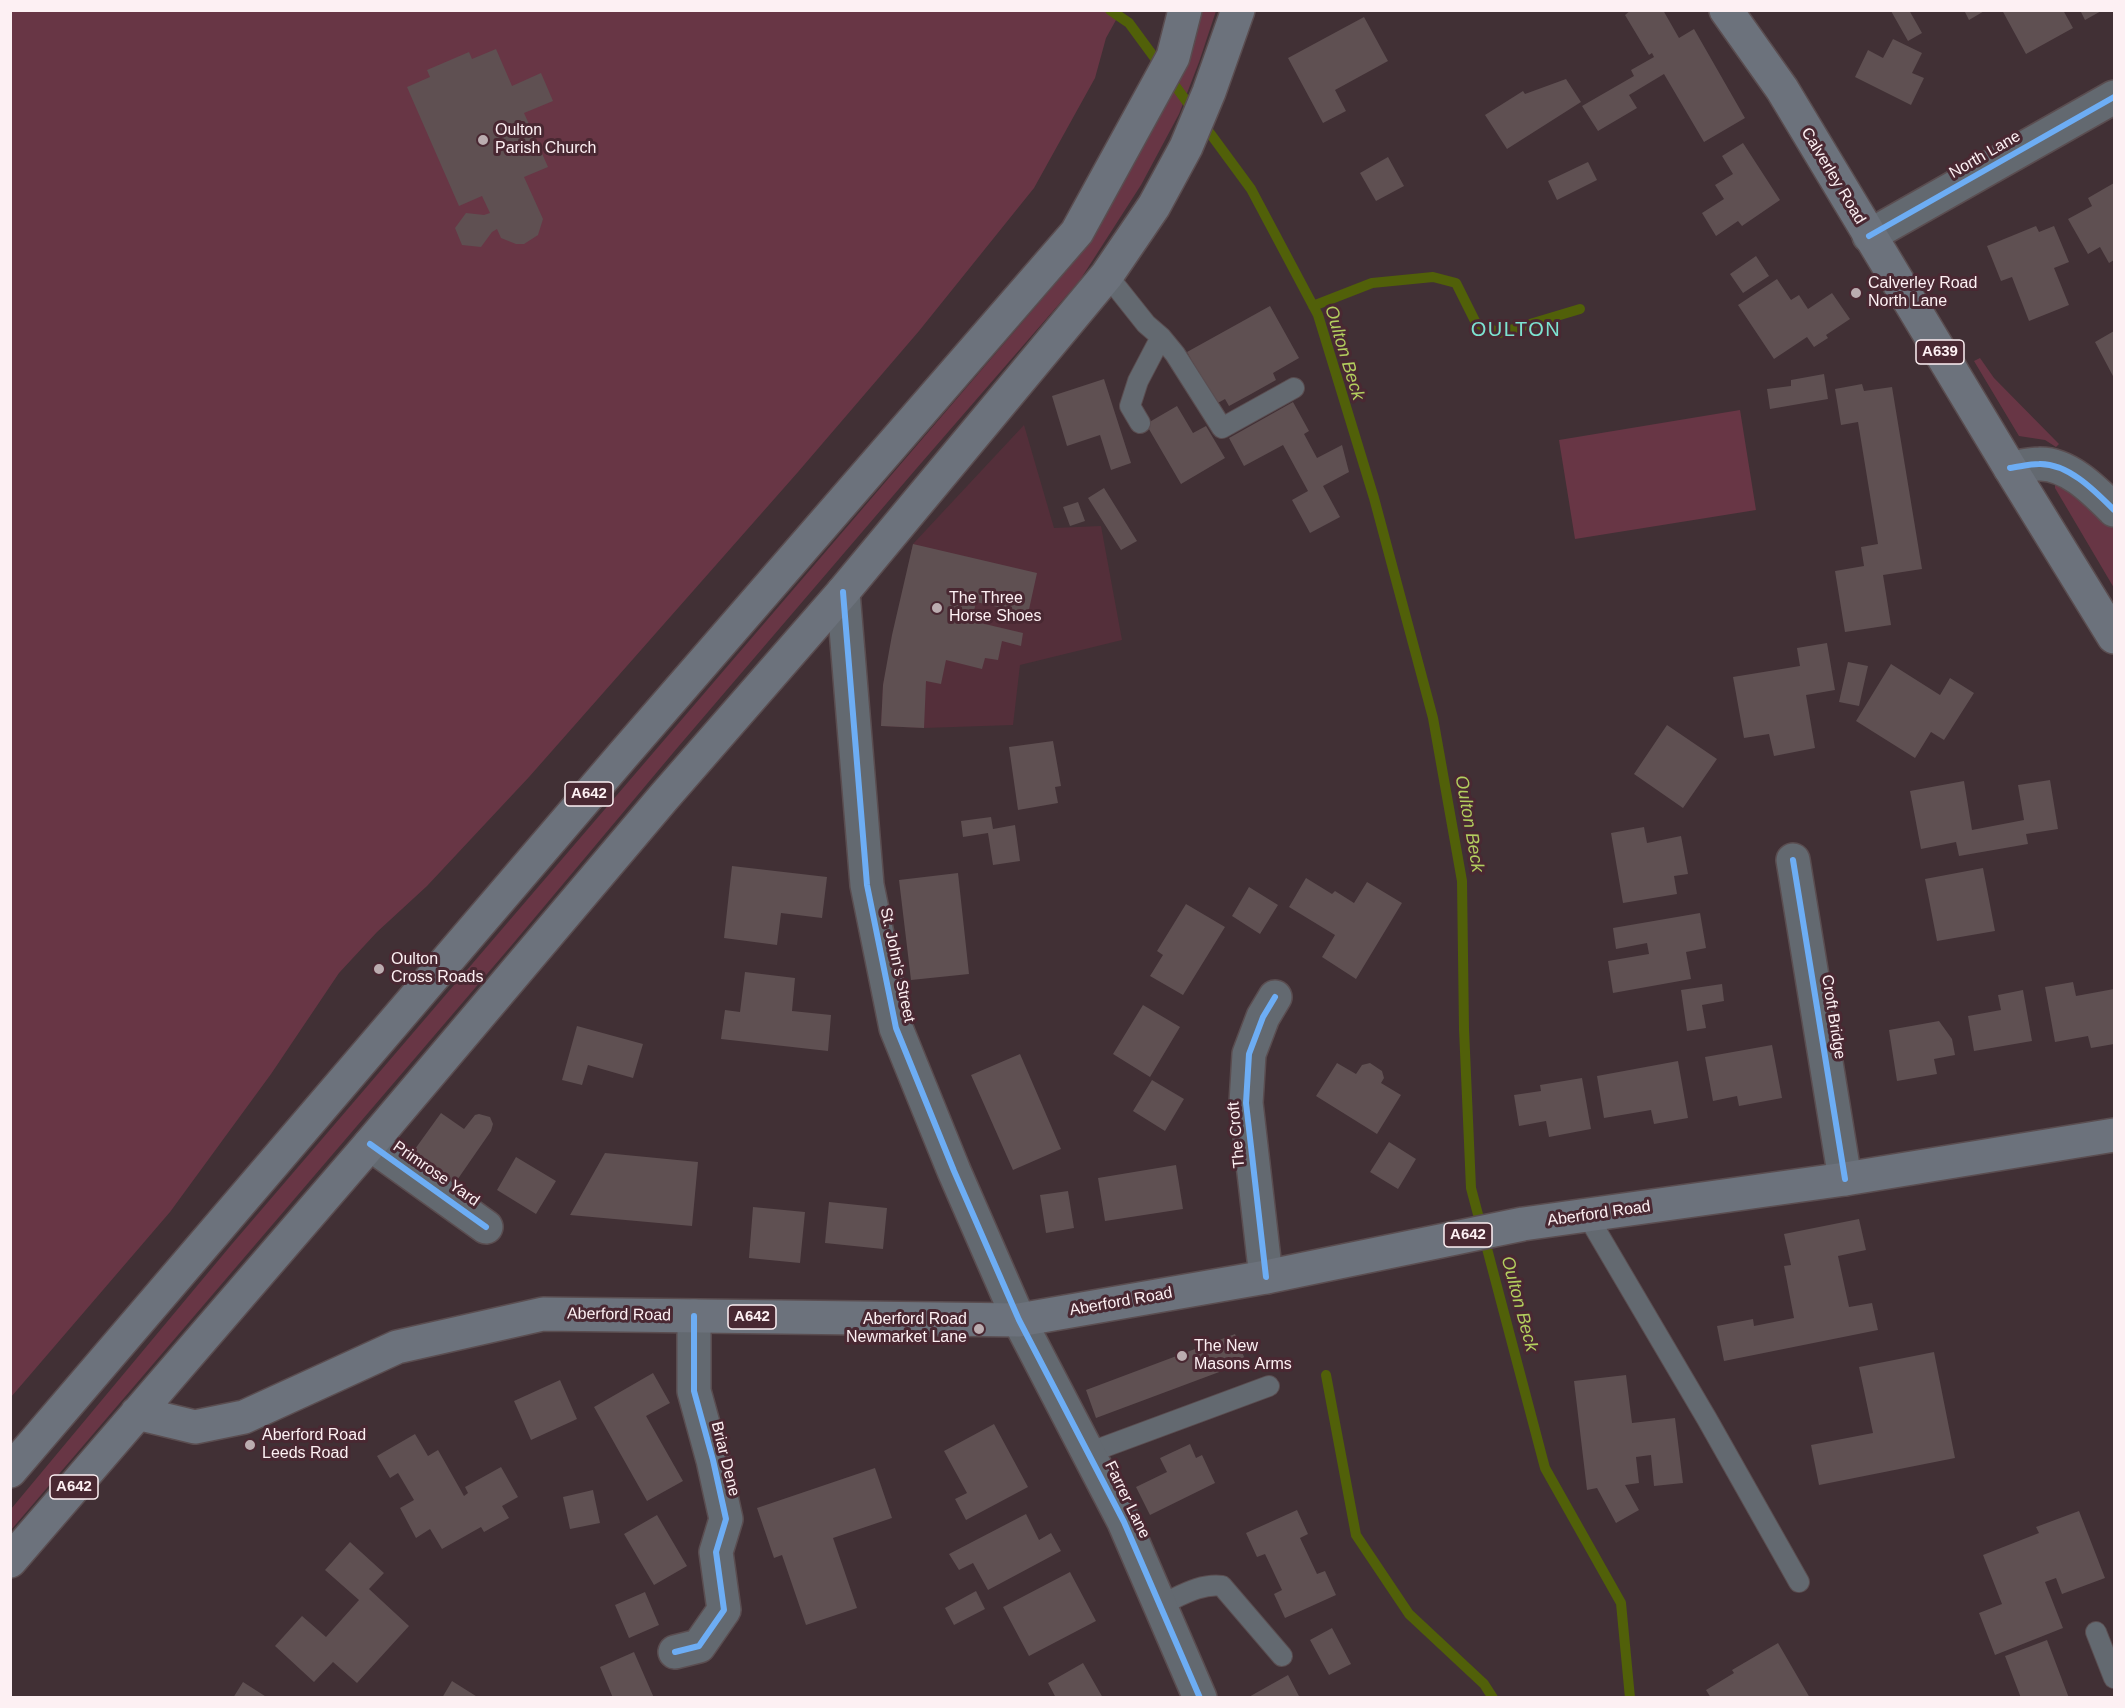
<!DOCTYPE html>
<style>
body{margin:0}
#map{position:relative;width:2125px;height:1708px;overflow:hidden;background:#413035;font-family:Helvetica,sans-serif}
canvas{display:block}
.frame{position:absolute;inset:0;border:12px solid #fdf0f3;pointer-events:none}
</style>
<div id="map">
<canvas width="2125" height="1708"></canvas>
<div class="frame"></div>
</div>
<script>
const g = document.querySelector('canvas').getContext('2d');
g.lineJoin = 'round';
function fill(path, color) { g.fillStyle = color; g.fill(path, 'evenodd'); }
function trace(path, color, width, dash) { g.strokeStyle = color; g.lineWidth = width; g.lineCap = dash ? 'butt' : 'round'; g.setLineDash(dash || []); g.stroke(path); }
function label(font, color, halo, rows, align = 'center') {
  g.font = font + ' Helvetica,sans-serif'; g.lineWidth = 6; g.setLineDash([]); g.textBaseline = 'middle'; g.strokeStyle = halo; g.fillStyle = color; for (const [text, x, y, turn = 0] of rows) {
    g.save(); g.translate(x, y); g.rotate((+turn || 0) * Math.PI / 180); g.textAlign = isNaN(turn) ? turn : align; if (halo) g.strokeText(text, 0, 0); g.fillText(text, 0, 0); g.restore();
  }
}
fill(new Path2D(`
 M1024,425L1054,528L1101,526L1122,640L1020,665L1013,725L924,728L881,726L883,685L913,544Z`), '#542f3a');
fill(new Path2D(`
 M11,11H1121L1106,38L1095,78L1034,188L919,331L798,472L529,777L427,886L377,932L339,973L271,1074L170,1212L11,1397Z
 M1200,11H1216L1199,62L1179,114L1141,185L1080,280L916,469L678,747L511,946L11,1530V1509L232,1244L1068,269L1100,226L1165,104Z
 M1980,358L1994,378L2059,444L2056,447L2045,440L2019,436L1974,361Z
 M1740,410L1756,510L1575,539L1559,440Z
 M2058,481L2114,526V588L2055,488V483Z`), '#683645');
trace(new Path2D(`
 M1110,10L1129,23L1251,189L1318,315L1374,498L1433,718L1462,881L1464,1029L1471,1188L1545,1468L1621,1603L1630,1698
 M1313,306L1372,283L1433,277L1456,283L1476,323L1500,333L1580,309
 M1326,1375L1356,1535L1409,1614L1484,1684L1493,1698`), '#516009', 10);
fill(new Path2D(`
 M1631,10H1663L1679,38L1694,29L1745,118L1704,142L1664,74L1629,95L1637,108L1598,131L1582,106L1634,76L1631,70L1654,57L1652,53L1649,55L1625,15Z
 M1893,10H1909L1922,33L1908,41L1891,11Z
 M1964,10H1986L1969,20Z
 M2002,10H2063L2073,28L2026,54Z
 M2080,10H2103L2085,20Z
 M1364,17L1388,61L1335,90L1346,111L1323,123L1288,58Z
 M1893,39L1922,53L1912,73L1924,78L1911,105L1855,77L1868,50L1883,58Z
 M496,49L512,86L541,73L553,101L524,113L548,167L524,177L543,219L538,235L524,244H516L501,238L497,229L492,232L481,247L462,245L455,228L466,213L484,215L490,213L482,196L459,206L407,87L430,77L427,70L469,52L472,59Z
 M1566,79L1581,102L1507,149L1485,115L1523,91L1525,94Z
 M1743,143L1780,200L1742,226L1738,221L1716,236L1702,213L1724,199L1715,185L1733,174L1722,156Z
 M1388,157L1404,186L1376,201L1360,173Z
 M1588,162L1597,180L1557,200L1548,181Z
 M2114,183V260L2109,263L2100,247L2088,254L2068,219L2092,206L2088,198Z
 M2036,226L2039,232L2054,226L2069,262L2054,268L2069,305L2029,321L2012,277L2001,281L1987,246Z
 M1756,256L1769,276L1743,293L1730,274Z
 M1777,279L1791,300L1799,295L1808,309L1832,293L1850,319L1826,335L1828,338L1814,347L1807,337L1774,359L1738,305Z
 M1270,306L1299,358L1273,373L1276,380L1251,394L1229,406L1225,399L1216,404L1187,352Z
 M2114,331V378L2095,342Z
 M1824,374L1828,399L1770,409L1767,389L1791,386V380Z
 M1104,379L1131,463L1111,470L1100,435L1067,446L1052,396Z
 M1862,384L1864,391L1892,387L1922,569L1883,575L1891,625L1845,632L1835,571L1864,566L1861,547L1878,544L1858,422L1841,425L1835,389Z
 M1293,402L1309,431L1304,434L1317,458L1342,445L1349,472L1323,486L1340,517L1310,533L1292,500L1308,491L1283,445L1244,466L1229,438Z
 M1177,406L1193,433L1206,426L1225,458L1181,484L1146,424Z
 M1104,488L1137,541L1121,550L1088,498Z
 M1078,502L1085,521L1070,526L1063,507Z
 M913,544L1037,573L1028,614L976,602L972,621L1023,633L1021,646L1002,641L998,660L985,658L982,669L946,660L941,684L926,681L924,728L881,726L883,685L892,635Z
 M1827,643L1835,690L1806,695L1815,748L1774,756L1769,734L1744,738L1733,677L1800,666L1797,648Z
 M1848,662L1868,666L1859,706L1839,702Z
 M1891,664L1940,695L1950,678L1974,693L1944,740L1931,732L1915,758L1856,721Z
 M1667,725L1717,759L1683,808L1634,774Z
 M1053,741L1061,786L1055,787L1058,803L1018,810L1009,747Z
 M2050,780L2058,829L2026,834L2028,844L1959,856L1956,842L1921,849L1910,791L1964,781L1972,830L2024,820L2018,785Z
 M991,817L993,829L1015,825L1020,861L993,865L988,833L963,837L961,821Z
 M1644,827L1647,843L1681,836L1688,874L1674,876L1677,894L1623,903L1611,833Z
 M732,866L827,877L822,918L781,913L777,945L724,938Z
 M1983,868L1995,931L1937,941L1925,879Z
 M958,873L969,974L911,980L899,880Z
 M1306,878L1332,894L1335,891L1354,903L1367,882L1402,903L1356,979L1322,957L1335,935L1289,907Z
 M1249,887L1278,905L1260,934L1232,916Z
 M1186,904L1225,927L1183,995L1150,976L1163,955L1157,951Z
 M1700,913L1706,948L1686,952L1691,979L1613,993L1608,961L1649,954L1647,943L1616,949L1613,928Z
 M745,972L795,978L792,1011L831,1015L828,1051L721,1039L725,1010L740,1012Z
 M2073,982L2076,996L2114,989V1044L2091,1048L2088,1036L2055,1042L2045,987Z
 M1722,984L1724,1001L1702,1005L1706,1028L1687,1031L1681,990Z
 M2023,990L2032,1041L1974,1051L1968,1016L2001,1010L1998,995Z
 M1143,1005L1180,1027L1150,1077L1113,1054Z
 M1939,1021L1952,1039L1955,1055L1934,1059L1937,1074L1897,1081L1889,1030Z
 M577,1026L643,1044L633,1078L588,1065L582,1085L562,1080Z
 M1772,1045L1782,1098L1739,1106L1737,1096L1713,1101L1705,1057Z
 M1020,1054L1061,1149L1013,1170L971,1075Z
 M1678,1061L1688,1118L1654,1124L1651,1110L1604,1118L1597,1076Z
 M1337,1063L1356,1074L1362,1065L1370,1063L1382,1071L1384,1078L1381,1083L1401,1095L1377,1134L1316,1096Z
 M1582,1078L1591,1129L1549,1137L1546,1121L1519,1126L1514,1095L1541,1091L1540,1085Z
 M1152,1080L1184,1099L1165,1131L1133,1111Z
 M441,1113L464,1129L475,1115L479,1114L490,1117L493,1124L491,1131L453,1186L410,1156Z
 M1389,1142L1416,1159L1398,1189L1370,1172Z
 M605,1153L698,1162L692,1226L570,1215Z
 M516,1157L556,1181L536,1214L497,1190Z
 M1176,1165L1183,1209L1105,1221L1098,1178Z
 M1068,1191L1074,1228L1046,1233L1040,1195Z
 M829,1202L887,1208L883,1249L825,1243Z
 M753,1207L805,1212L800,1263L749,1258Z
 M1859,1219L1866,1250L1838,1256L1849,1307L1872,1303L1878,1330L1724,1361L1717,1326L1753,1319L1754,1326L1794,1318L1784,1266L1791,1265L1784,1234Z
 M1235,1334L1246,1362L1096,1418L1086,1390Z
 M1934,1352L1955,1458L1819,1485L1811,1445L1873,1433L1859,1367Z
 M653,1373L670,1403L646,1416L683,1481L647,1501L594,1407Z
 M1626,1375L1632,1423L1675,1418L1683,1483L1654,1486L1651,1455L1636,1457L1639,1483L1625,1485L1639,1510L1616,1523L1597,1488L1587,1490L1574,1381Z
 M560,1380L577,1419L531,1440L514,1401Z
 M994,1424L1028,1487L966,1520L955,1499L967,1493L944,1451Z
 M415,1434L428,1456L438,1450L464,1496L468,1493L465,1487L501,1467L518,1497L502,1506L509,1518L484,1532L481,1527L442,1549L430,1529L416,1538L400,1508L414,1500L398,1473L390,1478L377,1456Z
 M1190,1444L1196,1458L1202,1455L1215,1483L1150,1515L1136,1487L1167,1472L1160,1458Z
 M875,1468L892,1518L833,1538L857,1608L806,1625L782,1555L774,1558L757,1508Z
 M593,1490L600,1523L570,1529L563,1497Z
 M1297,1510L1308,1534L1300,1538L1317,1574L1325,1571L1336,1595L1285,1618L1274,1594L1282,1590L1265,1554L1257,1557L1246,1533Z
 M2079,1511L2105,1578L2062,1594L2056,1578L2045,1582L2063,1628L1995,1655L1979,1613L2002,1604L1983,1555L2039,1533L2036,1527Z
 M1026,1514L1039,1540L1051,1533L1061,1551L988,1590L973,1563L959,1570L949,1554Z
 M657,1515L687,1566L654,1585L624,1534Z
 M350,1542L384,1573L369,1589L409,1626L357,1683L333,1662L314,1682L275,1646L302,1616L326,1637L359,1600L325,1570Z
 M1070,1572L1096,1621L1029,1656L1003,1607Z
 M976,1591L985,1609L954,1625L945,1608Z
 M645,1592L659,1625L629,1638L615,1605Z
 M1332,1628L1351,1664L1329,1675L1310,1640Z
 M2047,1640L2069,1698H2021L2005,1656Z
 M1778,1643L1810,1698H1711L1706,1690L1734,1673L1732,1670Z
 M634,1652L654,1698H613L600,1667Z
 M1083,1663L1103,1698H1056L1048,1683Z
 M1288,1675L1300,1698H1247Z
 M452,1681L479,1698H442Z
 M243,1682L268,1698H233Z`), '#5f5052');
const service = new Path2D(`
 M1107,275L1146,324L1161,337L1175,354L1222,428L1294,388
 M1140,423L1130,406L1138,381L1161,337
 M1587,1215L1707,1419L1799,1582
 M1088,1453L1269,1386
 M1160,1605C1179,1597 1200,1583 1222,1586L1282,1656
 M2096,1632L2114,1678`);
const minor = new Path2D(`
 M2010,468C2019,467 2029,464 2039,464C2068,463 2095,491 2114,510
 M843,592L867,885L896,1028L954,1171L1019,1320L1124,1522L1200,1698
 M1793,860L1845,1179
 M370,1144L486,1227
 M1266,1277L1246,1103L1249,1054L1263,1017L1275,997
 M675,1652L699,1646L724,1610L716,1552L726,1519L713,1460L694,1391V1316`);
const tertiary = new Path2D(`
 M1869,236L2114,97`);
const primary = new Path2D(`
 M1726,10L1782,89L2010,468L2114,637
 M137,1413L195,1427L244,1417L397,1347L543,1314L1019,1320L1266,1277L1523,1224L1845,1179L2114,1135
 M10,1471L623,755L1077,232L1173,57L1185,10
 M10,1561L370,1144L664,797L843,592L1107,275L1154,206L1186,147L1209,92L1238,10`);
trace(service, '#5a4d50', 22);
trace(minor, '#5a4d50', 36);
trace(tertiary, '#5a4d50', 36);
trace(primary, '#5a4d50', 36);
trace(service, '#636970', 20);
trace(minor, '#636970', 33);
trace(tertiary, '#636970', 33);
trace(primary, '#6c727c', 33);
trace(new Path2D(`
 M1869,236L2114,97
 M2010,468C2019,467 2029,464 2039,464C2068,463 2095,491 2114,510
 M843,592L867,885L896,1028L954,1171L1019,1320L1124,1522L1200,1698
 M1793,860L1845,1179
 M370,1144L486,1227
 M1266,1277L1246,1103L1249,1054L1263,1017L1275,997
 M675,1652L699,1646L724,1610L716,1552L726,1519L713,1460L694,1391V1316`), '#6dadf4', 6);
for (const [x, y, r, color] of [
 [483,140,6,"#bbadb0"],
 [1856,293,6,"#bbadb0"],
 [937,608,6,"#bbadb0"],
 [379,969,6,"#bbadb0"],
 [979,1329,6,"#bbadb0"],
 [1182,1356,6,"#bbadb0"],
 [250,1445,6,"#bbadb0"]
]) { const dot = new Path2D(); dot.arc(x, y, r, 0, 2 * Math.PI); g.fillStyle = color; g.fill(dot); trace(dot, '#492832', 2); }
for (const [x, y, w] of [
 [1940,352,48],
 [589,794,48],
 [1468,1235,48],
 [752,1317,48],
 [74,1487,48]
]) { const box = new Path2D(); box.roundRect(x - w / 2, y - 12, w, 24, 4.5); g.fillStyle = '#492832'; g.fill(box); trace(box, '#fdf0f3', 1.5); }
label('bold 15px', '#fdf0f3', null, [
 ["A639",1940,352],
 ["A642",589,794],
 ["A642",1468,1235],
 ["A642",752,1317],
 ["A642",74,1487]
]);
label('16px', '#fdf0f3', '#492832', [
 ["Oulton",495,131],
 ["Parish Church",495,149],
 ["Calverley Road",1868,284],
 ["North Lane",1868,302],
 ["The Three",949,599],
 ["Horse Shoes",949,617],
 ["Oulton",391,960],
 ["Cross Roads",391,978],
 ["Aberford Road",967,1320,"right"],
 ["Newmarket Lane",967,1338,"right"],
 ["The New",1194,1347],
 ["Masons Arms",1194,1365],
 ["Aberford Road",262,1436],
 ["Leeds Road",262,1454]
], 'left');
label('16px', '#fdf0f3', '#492832', [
 ["North Lane",1985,155,-30],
 ["Calverley Road",1833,176,59],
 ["St. John's Street",897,965,78],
 ["Croft Bridge",1833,1017,81],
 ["The Croft",1237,1135,-95],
 ["Primrose Yard",436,1174,35],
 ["Aberford Road",1599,1214,-8],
 ["Aberford Road",1121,1302,-10],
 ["Aberford Road",619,1315,1],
 ["Briar Dene",725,1459,76],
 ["Farrer Lane",1127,1500,64]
]);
label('italic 18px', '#b3ce5e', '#492832', [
 ["Oulton Beck",1344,353,73],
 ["Oulton Beck",1469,824,80],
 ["Oulton Beck",1519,1304,75]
]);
g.letterSpacing = '1.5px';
label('20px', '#7de3d1', '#492832', [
 ["OULTON",1516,330]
]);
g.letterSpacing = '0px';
</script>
